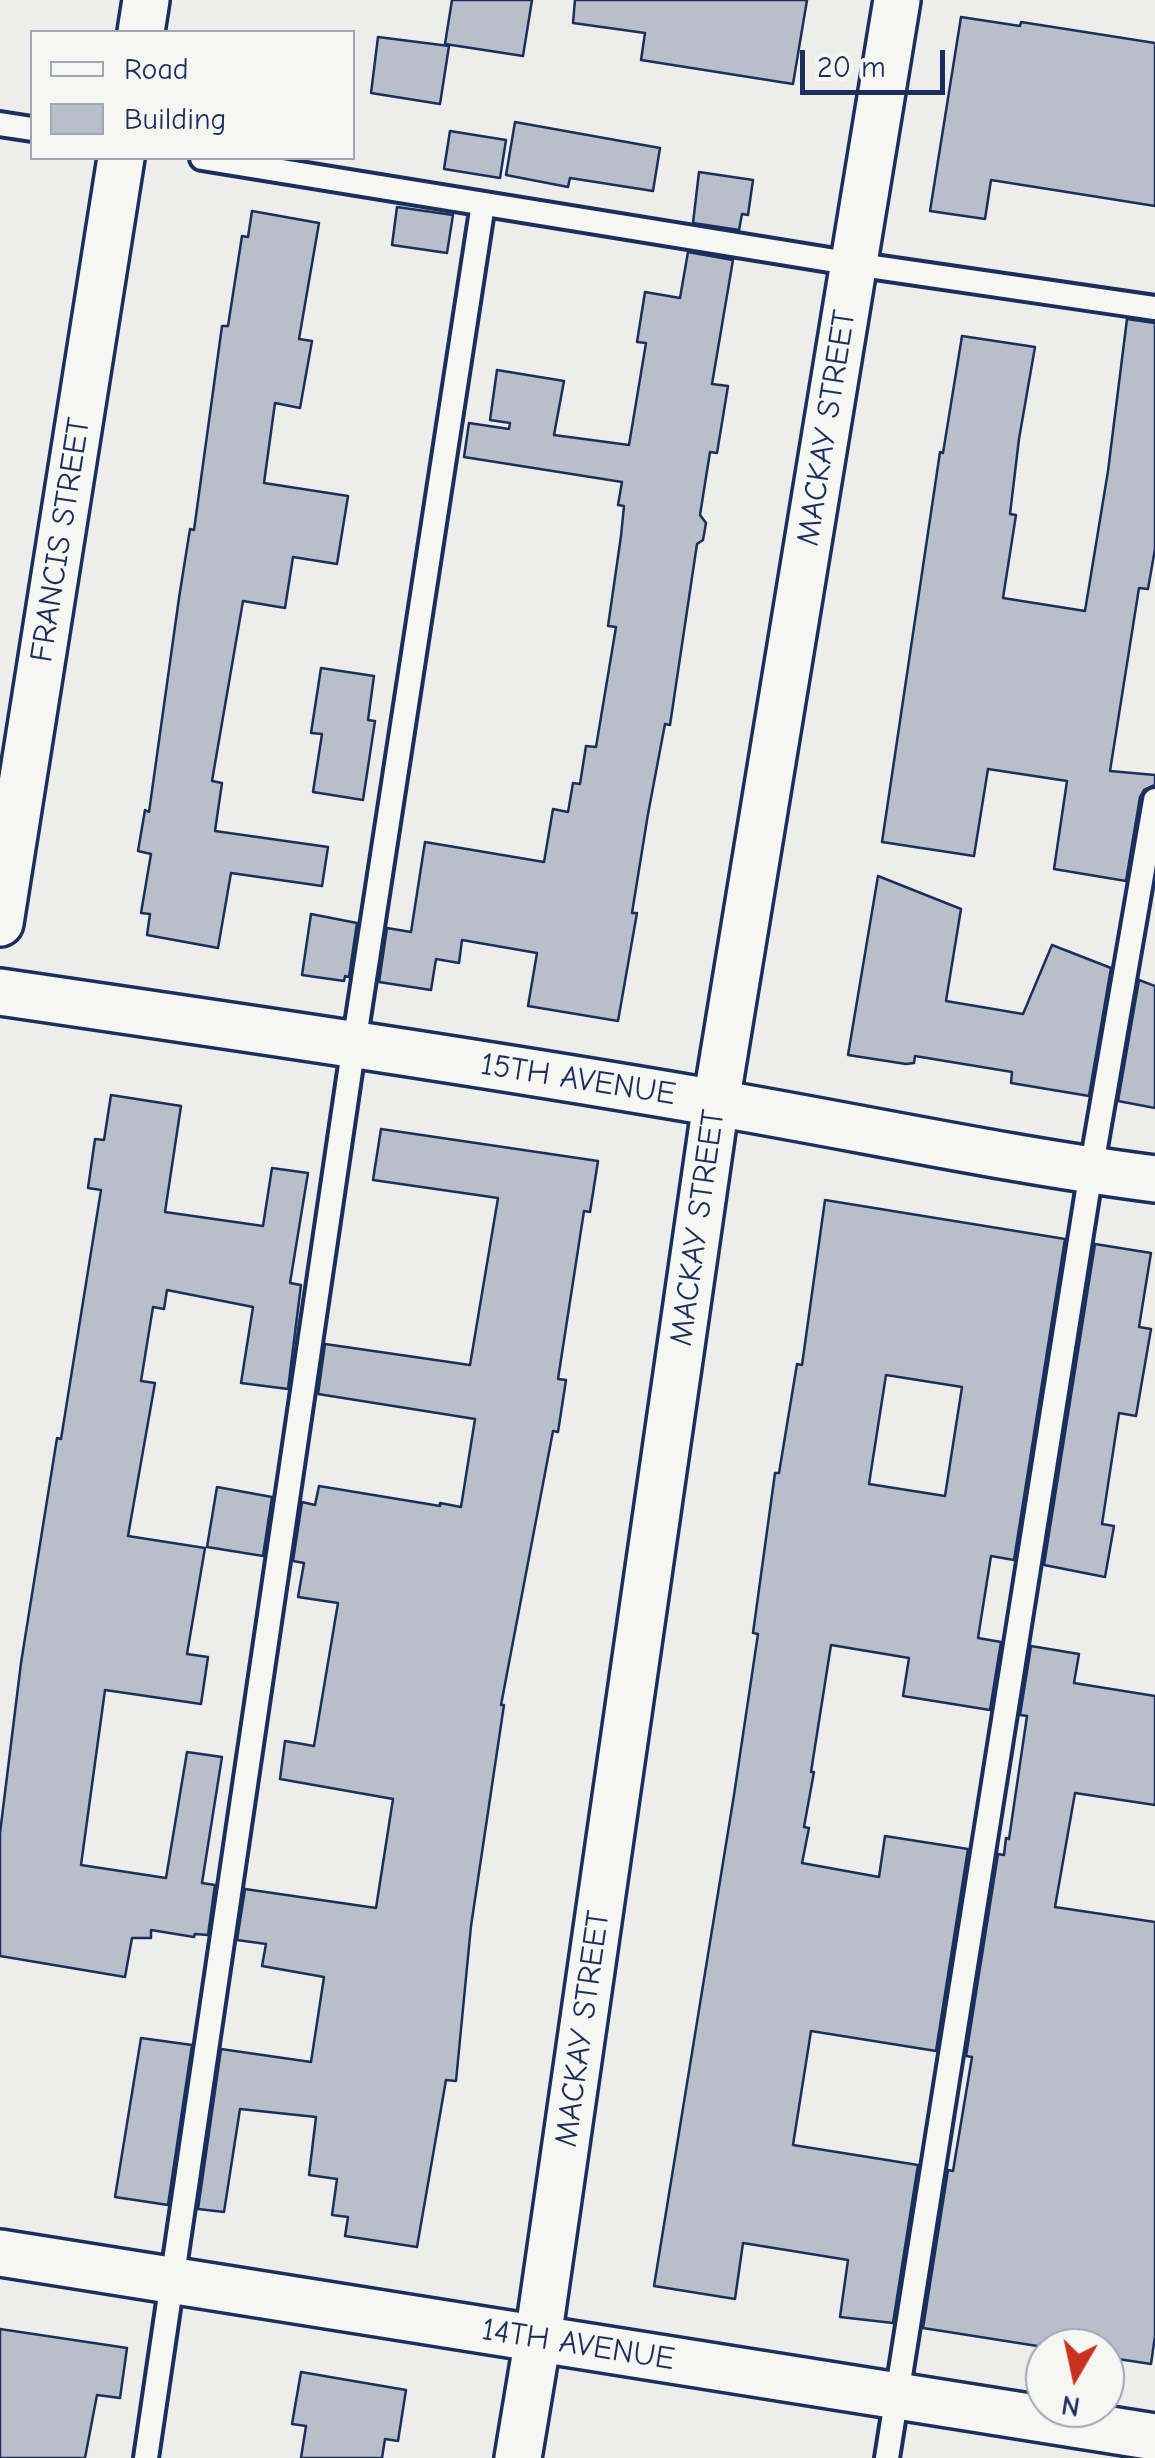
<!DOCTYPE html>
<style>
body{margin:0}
#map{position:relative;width:1155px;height:2458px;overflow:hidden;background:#edeeec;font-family:"Comic Neue",sans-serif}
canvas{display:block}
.legend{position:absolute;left:30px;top:30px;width:325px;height:130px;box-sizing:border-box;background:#f6f6f2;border:2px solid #9ea6b7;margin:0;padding:12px 18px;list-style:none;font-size:30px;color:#1b2f5e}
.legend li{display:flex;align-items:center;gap:20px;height:50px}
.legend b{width:50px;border:2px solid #9ea6b7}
.north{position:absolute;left:1025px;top:2328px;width:100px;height:100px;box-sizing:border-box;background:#f6f6f2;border:2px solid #9ea6b7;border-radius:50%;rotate:189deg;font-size:28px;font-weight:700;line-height:40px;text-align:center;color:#1b2f5e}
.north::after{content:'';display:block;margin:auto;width:35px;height:45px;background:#c8321e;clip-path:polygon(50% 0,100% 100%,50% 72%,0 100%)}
.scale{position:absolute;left:800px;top:50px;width:145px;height:45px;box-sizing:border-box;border:5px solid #1b2f5e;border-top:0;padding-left:12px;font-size:30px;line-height:35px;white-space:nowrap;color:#1b2f5e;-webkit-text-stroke:8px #f6f6f2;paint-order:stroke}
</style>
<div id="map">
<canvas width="1155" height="2458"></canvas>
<ul class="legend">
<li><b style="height:12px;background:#f6f6f2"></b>Road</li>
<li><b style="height:28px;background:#b9bfc8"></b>Building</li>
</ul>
<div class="north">N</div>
<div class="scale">20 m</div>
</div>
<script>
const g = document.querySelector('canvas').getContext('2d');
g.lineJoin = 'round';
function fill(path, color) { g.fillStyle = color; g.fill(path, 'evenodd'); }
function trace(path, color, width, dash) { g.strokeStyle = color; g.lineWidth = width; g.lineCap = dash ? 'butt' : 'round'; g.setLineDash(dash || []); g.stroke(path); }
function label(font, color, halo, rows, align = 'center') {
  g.font = font + ' "Comic Neue",sans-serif'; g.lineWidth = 10; g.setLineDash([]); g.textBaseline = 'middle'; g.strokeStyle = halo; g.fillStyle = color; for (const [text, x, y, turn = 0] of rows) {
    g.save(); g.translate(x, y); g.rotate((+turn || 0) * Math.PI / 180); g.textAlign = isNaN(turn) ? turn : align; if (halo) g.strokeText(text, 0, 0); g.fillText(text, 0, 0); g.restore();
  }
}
const building = new Path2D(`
 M452,0H532L523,56L445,44Z
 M575,0H807L793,84L641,60L645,33L573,23Z
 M961,17L1020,26L1021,22L1155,43V206L991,180L985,219L930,211Z
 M378,37L449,46L440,104L371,93Z
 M515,122L660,148L653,191L570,178L568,187L506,175Z
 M450,131L506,140L500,178L444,169Z
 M699,172L753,180L748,215L742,214L739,230L693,223Z
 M397,207L453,215L447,253L392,245Z
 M252,211L319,223L299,339L312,341L300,408L275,403L264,483L348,496L337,564L293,557L285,608L243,601L212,781L222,783L215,831L328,847L322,886L231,873L218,948L147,935L150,914L141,913L151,854L138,851L145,810L149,812L179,598L190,529L194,530L222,326H228L242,236L248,237Z
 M688,252L733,260L712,384L728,386L717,453L710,452L700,515L706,523L703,540L697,544L670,725L665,724L648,814L632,913H637L618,1021L528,1006L537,953L462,940L459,963L436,959L431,990L379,982L387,928L411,932L425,842L544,862L553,809L568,812L573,783L580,784L586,746L596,747L616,627L608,626L621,536L624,506L618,505L622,482L464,457L469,423L509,429L510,423L490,420L497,370L564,381L554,435L629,445L646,343L637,342L645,292L680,298Z
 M1127,319L1155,323V549L1148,589L1139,588L1110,771L1155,775V785L1144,790L1140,797L1126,881L1054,869L1067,781L988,769L974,856L882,842L940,452L943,453L962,336L1035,347L1019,439L1010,514L1016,515L1003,598L1085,611L1108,471Z
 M321,668L374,676L368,720L375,721L363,800L313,792L322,734L311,733Z
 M878,876L961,909L946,1001L1023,1014L1052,945L1111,968L1089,1096L1011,1083L1012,1072L915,1056L914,1063L906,1064L848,1055Z
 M311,914L357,923L349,977L345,976L344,981L302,975Z
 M1139,980L1155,986V1108L1118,1101Z
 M111,1095L181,1106L165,1212L263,1226L272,1168L308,1173L290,1283L301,1285L288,1389L241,1383L253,1307L167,1290L164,1309L153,1307L141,1381L155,1383L128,1536L205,1548L187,1654L208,1657L201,1704L105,1690L81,1865L166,1878L187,1752L222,1757L202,1883L215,1885L208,1935L195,1934L194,1937L151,1930V1938H132L125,1977L0,1956V1833L21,1663L57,1438L61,1439L101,1190L88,1188L95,1139L104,1140Z
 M381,1129L598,1161L590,1212L584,1211L558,1379L566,1380L558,1432L553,1431L501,1705H504L471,1926L456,2081L446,2080L417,2247L345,2236L348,2217L332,2215L337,2179L309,2175L316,2117L240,2109L224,2212L198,2209L221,2049L311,2062L324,1977L262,1966L266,1944L237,1940L245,1889L376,1908L393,1799L280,1779L285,1741L314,1746L338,1603L298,1597L304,1563L293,1561L302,1502L315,1505L319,1486L440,1506V1503L461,1507L475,1419L318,1394L325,1344L470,1365L498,1198L373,1180Z
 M825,1200L1065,1239L1014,1560L991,1556L978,1638L1001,1642L990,1710L903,1696L909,1658L831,1645L811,1772H814L804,1827L809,1828L802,1863L879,1877L885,1836L968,1849L936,2051L811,2031L793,2145L918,2165L893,2323L840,2317L848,2260L743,2243L735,2299L654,2286L734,1795L758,1634L753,1633L775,1473H779L797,1364L802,1365ZM886,1375L962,1387L945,1496L869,1484Z
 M1095,1244L1151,1253L1139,1327L1151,1329L1136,1416L1119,1413L1102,1524L1114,1526L1105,1577L1044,1565Z
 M217,1487L272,1497L263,1556L207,1547Z
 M1031,1646L1079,1654L1074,1683L1155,1696V1805L1075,1793L1055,1907L1155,1922V2336L1151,2364L1105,2357V2348H1050L923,2328L948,2170L953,2171L972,2057L966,2056L998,1854L1004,1855L1006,1838L1009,1839L1027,1716L1020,1715Z
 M141,2038L192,2045L168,2205L115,2197Z
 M0,2329L127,2348L120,2398L97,2395L85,2458H0Z
 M301,2372L406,2390L398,2441L385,2439L382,2458H301L306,2426L292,2424Z`);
fill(building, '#b9bfc8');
trace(building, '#1b2f5e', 2.5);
const lane = new Path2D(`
 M0,124L32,129
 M202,158L854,264L1155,308
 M146,2458L354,1044L483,204
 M887,2458L1091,1171L1155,800`);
const street = new Path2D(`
 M141,32L146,0
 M0,923L121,158
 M0,992C239,1027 478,1062 716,1103C862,1128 1008,1160 1155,1179
 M0,2253L1155,2437
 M518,2458L538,2338L716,1103L897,0`);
trace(lane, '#1b2f5e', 30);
trace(street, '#1b2f5e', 52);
trace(lane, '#f6f6f2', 22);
trace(street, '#f6f6f2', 45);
label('32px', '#1b2f5e', '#f6f6f2', [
 ["MACKAY STREET",827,428,-81],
 ["FRANCIS STREET",61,540,-81],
 ["15TH AVENUE",578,1080,9],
 ["MACKAY STREET",698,1228,-82],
 ["MACKAY STREET",583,2029,-82],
 ["14TH AVENUE",578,2345,9]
]);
</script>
